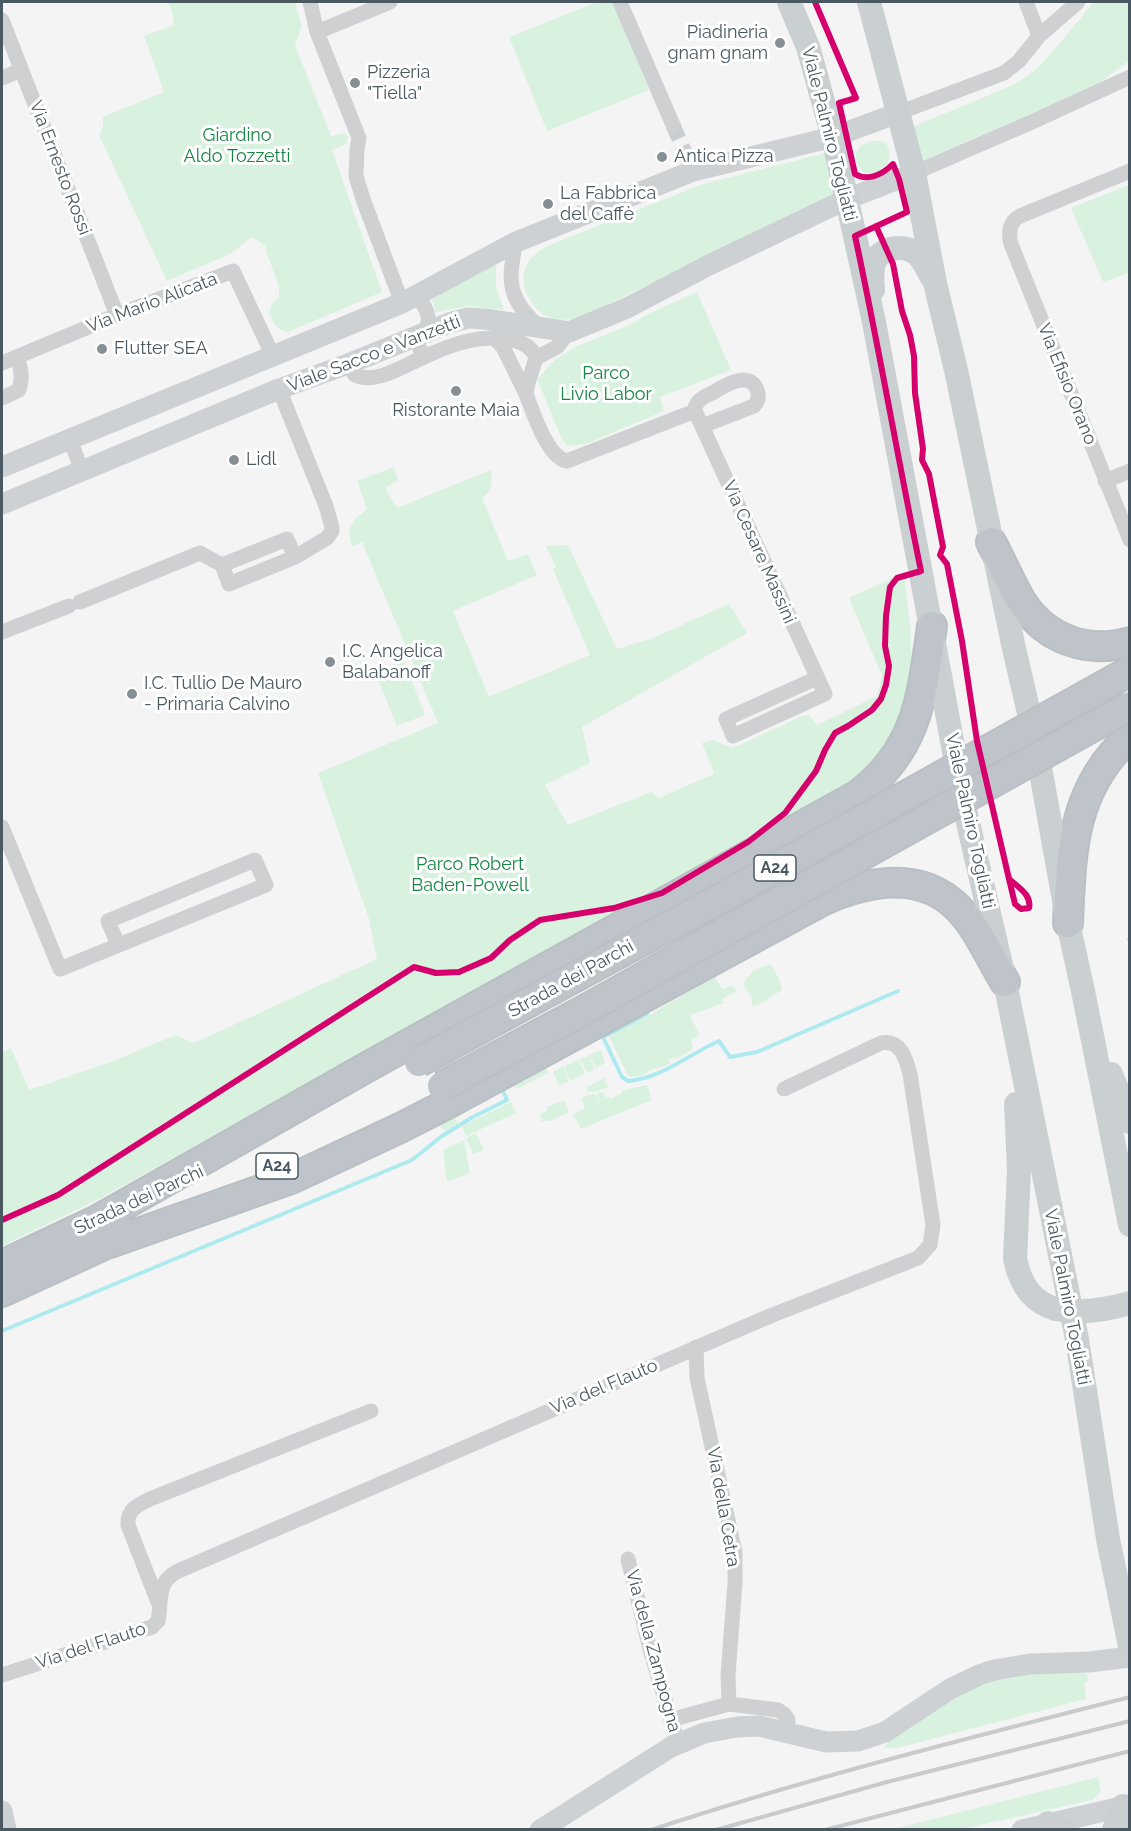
<!DOCTYPE html>
<meta charset="utf-8">
<style>
body{margin:0}
#map{position:relative;width:1131px;height:1831px;overflow:hidden;background:#f4f4f4;font-family:Raleway,sans-serif}
canvas{display:block}
.frame{position:absolute;inset:0;border:3px solid #4a5961;pointer-events:none}
</style>
<div id="map">
<canvas width="1131" height="1831"></canvas>
<div class="frame"></div>
</div>
<script>
const g = document.querySelector('canvas').getContext('2d');
g.lineJoin = 'round';
function fill(path, color) { g.fillStyle = color; g.fill(path, 'evenodd'); }
function trace(path, color, width, dash) { g.strokeStyle = color; g.lineWidth = width; g.lineCap = dash ? 'butt' : 'round'; g.setLineDash(dash || []); g.stroke(path); }
function label(font, color, halo, rows, align = 'center') {
  g.font = font + ' Raleway,sans-serif'; g.lineWidth = 6; g.setLineDash([]); g.textBaseline = 'middle'; g.strokeStyle = halo; g.fillStyle = color; for (const [text, x, y, turn = 0] of rows) {
    g.save(); g.translate(x, y); g.rotate((+turn || 0) * Math.PI / 180); g.textAlign = isNaN(turn) ? turn : align; if (halo) g.strokeText(text, 0, 0); g.fillText(text, 0, 0); g.restore();
  }
}
fill(new Path2D(`
 M167,2H295L302,26L295,45L331,136L344,133L348,137L346,144L332,150L382,292L288,332C276,330 274,324 269,313L272,304L279,298V287L266,251V246L252,237L230,254L167,281L99,135L103,127V117L164,92L144,36L174,25L172,12Z
 M597,2H614L649,90L547,131L509,37Z
 M1094,2H1129V60L1128,62L1093,87L921,161L914,126L999,91L1017,83L1034,71L1049,56Z
 M872,141C879,140 885,140 888,147C900,167 856,191 856,153L861,145Z
 M825,153L834,196L581,317C556,324 538,318 527,294C522,284 522,273 528,263C532,255 541,250 549,245L703,184Z
 M1129,185V273L1103,282L1071,208Z
 M496,260V287L504,310L467,306L436,312L432,299Z
 M697,292L731,370L660,397L664,411L586,444L567,446L561,437L537,379L556,359L575,347L632,324L646,315Z
 M394,467L398,480L385,488L397,508L491,470C493,482 492,491 482,498L508,561L528,554L537,575L453,611L489,697L590,655L553,569L556,567L546,546L568,545L617,649L650,639L729,604L747,633L582,727L590,763L545,785L568,825L651,792L659,798L714,774L702,743L713,740L733,748L802,716L809,715L817,725L877,696L882,676L849,598L904,573L910,624L912,672L899,724L870,772L823,809L423,1028L292,1092L97,1200L2,1246V1052L11,1048L29,1090L108,1063L176,1035L194,1043L377,959L369,919L318,773L438,723L362,542L352,546C346,526 352,521 367,509L357,481Z
 M404,661L425,715L397,726L375,673Z
 M771,964L780,981L782,990L758,1005L752,1006L751,996L743,985C752,970 754,969 771,964Z
 M713,974L722,989L732,985L737,991L722,999L724,1003L690,1015L700,1035L691,1041L693,1049L677,1059L675,1057L669,1060L670,1064C665,1066 661,1067 656,1068C646,1071 639,1080 628,1076L609,1036L624,1027L649,1016L667,1004L681,997L680,994Z
 M601,1050L605,1063L596,1068L589,1055Z
 M589,1056L595,1069L587,1073L580,1059Z
 M579,1060L585,1074L570,1081L564,1066Z
 M545,1065L548,1073L517,1089L512,1084Z
 M563,1066L569,1081L559,1086L553,1072Z
 M604,1078L608,1087L596,1092H589L587,1090V1087Z
 M647,1085L652,1100L581,1129L573,1114L585,1108L581,1098L588,1095L595,1094L599,1101L597,1094L602,1092L606,1097L612,1099L619,1094L620,1095L624,1090Z
 M564,1100L569,1112C560,1116 550,1123 541,1121L540,1114L547,1111V1107Z
 M511,1102L516,1113L466,1136L462,1126Z
 M453,1114L458,1124L444,1131L438,1122Z
 M476,1133L484,1150L473,1154L466,1138Z
 M464,1140L470,1173L447,1182L443,1150Z
 M1086,1672L1089,1681L1084,1683L1086,1699L897,1748H884C903,1718 981,1680 1016,1675C1039,1672 1063,1673 1086,1672Z
 M1098,1777L1101,1792L1092,1800L963,1829H894Z`), '#d9f2e0');
trace(new Path2D(`
 M1129,939H1130
 M601,1033L622,1077L628,1081C661,1079 689,1054 719,1041L730,1057L757,1052L898,991
 M603,1037L647,1014
 M2,1331L412,1160L442,1136L471,1118L507,1100L502,1089`), '#adeaf0', 4);
trace(new Path2D(`
 M673,125L685,153`), '#cacdcf', 15, [15, 8]);
const highway = new Path2D(`
 M991,542C1002,562 1011,585 1023,604C1047,640 1089,654 1130,642
 M1068,923C1071,850 1072,789 1130,736
 M92,1223L369,1066L858,795C918,749 922,697 932,626
 M110,1243L291,1179L400,1128L449,1103L824,900C868,881 920,870 958,908C977,927 991,959 1005,982
 M2,1265L108,1215
 M2,1292L128,1234`);
trace(highway, '#b9bfc3', 32);
trace(new Path2D(`
 M310,2L317,32L359,138L357,149L356,176L363,199L402,303
 M620,2L673,125
 M1026,2L1039,36
 M2,20L117,315
 M317,32L390,2
 M2,78L21,70
 M898,113L1004,73L1019,61L1039,36L1078,2
 M685,153L693,171
 M1130,171L1020,216C1009,222 1008,233 1011,244L1130,540
 M914,173L1034,121L1130,77
 M516,242C507,284 508,298 540,328
 M417,295C425,307 433,317 425,331
 M495,339L503,347L526,394L528,383L536,358L557,347L569,332
 M424,357C438,351 453,344 468,341C489,336 528,335 536,358
 M2,363L117,315L233,271L273,356
 M348,364L355,375C376,385 405,365 424,357L420,349
 M279,389L326,506L332,527V531L327,538L295,557
 M526,394C533,412 547,457 567,461L695,411L825,694L733,736L726,719L817,678
 M2,398L19,390C23,378 21,369 17,357
 M695,411C695,407 695,406 698,402C702,397 708,395 714,392C727,384 752,369 758,393C759,399 757,402 754,406L702,426
 M70,439L82,471
 M1105,481L1130,471
 M80,602L200,553L222,565L229,584L295,557L287,539L222,565
 M2,632L69,606
 M2,827L60,969L266,885L255,860L108,921L118,945
 M696,1347L697,1378L735,1552V1583L728,1675L729,1704
 M628,1559L650,1649L678,1743
 M158,1602L128,1525C127,1510 137,1505 150,1499L371,1411
 M2,1675L152,1627L158,1621C162,1601 156,1584 176,1572L770,1316L918,1258L930,1245L933,1225L910,1074C906,1058 900,1039 881,1043L784,1089
 M670,1720L729,1704L778,1710L784,1714L788,1720L787,1733`), '#ced0d2', 15);
trace(new Path2D(`
 M2,467L402,303L516,242L693,171L833,137L898,113
 M2,504L279,389L348,364L449,323L468,318L485,319L569,332L627,308L709,265L847,199L914,173
 M2,1811L6,1830
 M540,1830L671,1747L704,1733L737,1727L759,1726L826,1742L858,1741L885,1732L950,1689L979,1675L994,1670L1030,1664L1089,1662L1130,1657
 M1022,1830L1130,1805`), '#ced1d4', 21);
trace(new Path2D(`
 M789,2L808,47L833,137L874,322L965,810L1005,982L1077,1339L1108,1539L1130,1646
 M869,2L914,173L935,283L956,370L1013,644L1035,739L1068,923L1083,991L1130,1225
 M873,290C872,280 871,270 875,261C882,246 907,244 918,255C924,261 927,269 931,276
 M1111,1074L1130,1122
 M1016,1104L1019,1170L1015,1259C1020,1283 1031,1302 1056,1309
 M1048,1823L1063,1830
 M1114,1830L1123,1806`), '#cacfd1', 24);
trace(highway, '#bec4c9', 28);
trace(new Path2D(`
 M651,1830C808,1778 969,1738 1130,1697
 M716,1830L887,1782L1130,1721
 M825,1830L1130,1751`), '#c9cacc', 4);
const highwayBridge = new Path2D(`
 M419,1062L754,880L1130,671
 M442,1086L586,1009L1130,706`);
trace(highwayBridge, '#b9bfc3', 32, []);
trace(new Path2D(`
 M1056,1309C1081,1314 1105,1310 1130,1303`), '#cacfd1', 24);
trace(highwayBridge, '#bec4c9', 28);
trace(new Path2D(`
 M876,226L893,264L902,311L910,335L914,356L915,393L923,449L922,460L929,474L943,547L940,555L947,564L962,641L977,741L1009,879L1015,904L1021,909L1029,908C1032,895 1018,887 1009,879
 M2,1220L58,1195L414,967L436,973L459,972L491,958L510,940L540,920L614,908L662,893L748,842L785,813L816,771L825,750L835,733L848,726L872,710L881,699L886,685L889,666L885,646L886,616L890,587L897,578L921,571C898,460 879,347 855,236L907,212L899,179L893,164C883,174 868,182 855,174L839,103L856,98L815,2`), '#d6006c', 6);
for (const [x, y, r, color] of [
 [780,43,6,"#868f94"],
 [355,83,6,"#868f94"],
 [662,157,6,"#868f94"],
 [548,204,6,"#868f94"],
 [102,349,6,"#868f94"],
 [456,391,6,"#868f94"],
 [234,460,6,"#868f94"],
 [330,662,6,"#868f94"],
 [132,694,6,"#868f94"]
]) { const dot = new Path2D(); dot.arc(x, y, r, 0, 2 * Math.PI); g.fillStyle = color; g.fill(dot); trace(dot, '#fff', 2); }
for (const [x, y, w] of [
 [775,868,42],
 [277,1166,42]
]) { const box = new Path2D(); box.roundRect(x - w / 2, y - 13, w, 26, 4.5); g.fillStyle = '#fff'; g.fill(box); trace(box, '#4a5961', 1.5); }
label('bold 16px', '#4a5961', null, [
 ["A24",775,868],
 ["A24",277,1166]
]);
label('18px', '#4a5961', '#fff', [
 ["Piadineria",768,33,"right"],
 ["gnam gnam",768,54,"right"],
 ["Pizzeria",367,73],
 ["\"Tiella\"",367,94],
 ["Antica Pizza",674,157],
 ["La Fabbrica",560,194],
 ["del Caffè",560,215],
 ["Flutter SEA",114,349],
 ["Ristorante Maia",456,411,"center"],
 ["Lidl",246,460],
 ["I.C. Angelica",342,652],
 ["Balabanoff",342,673],
 ["I.C. Tullio De Mauro",144,684],
 ["- Primaria Calvino",144,705]
], 'left');
label('18px', '#4a5961', '#fff', [
 ["Viale Palmiro Togliatti",829,134,76],
 ["Via Ernesto Rossi",60,168,69],
 ["Via Mario Alicata",152,303,-21],
 ["Viale Sacco e Vanzetti",374,354,-21],
 ["Via Efisio Orano",1067,384,68],
 ["Via Cesare Massini",759,552,66],
 ["Viale Palmiro Togliatti",970,821,78],
 ["Strada dei Parchi",571,979,-29],
 ["Strada dei Parchi",139,1200,-25],
 ["Viale Palmiro Togliatti",1067,1297,79],
 ["Via del Flauto",604,1387,-23],
 ["Via della Cetra",723,1507,80],
 ["Via del Flauto",91,1646,-18],
 ["Via della Zampogna",653,1651,75]
]);
label('18px', '#168742', '#fff', [
 ["Giardino",237,136],
 ["Aldo Tozzetti",237,157],
 ["Parco",606,374],
 ["Livio Labor",606,395],
 ["Parco Robert",470,865],
 ["Baden-Powell",470,886]
]);
</script>
